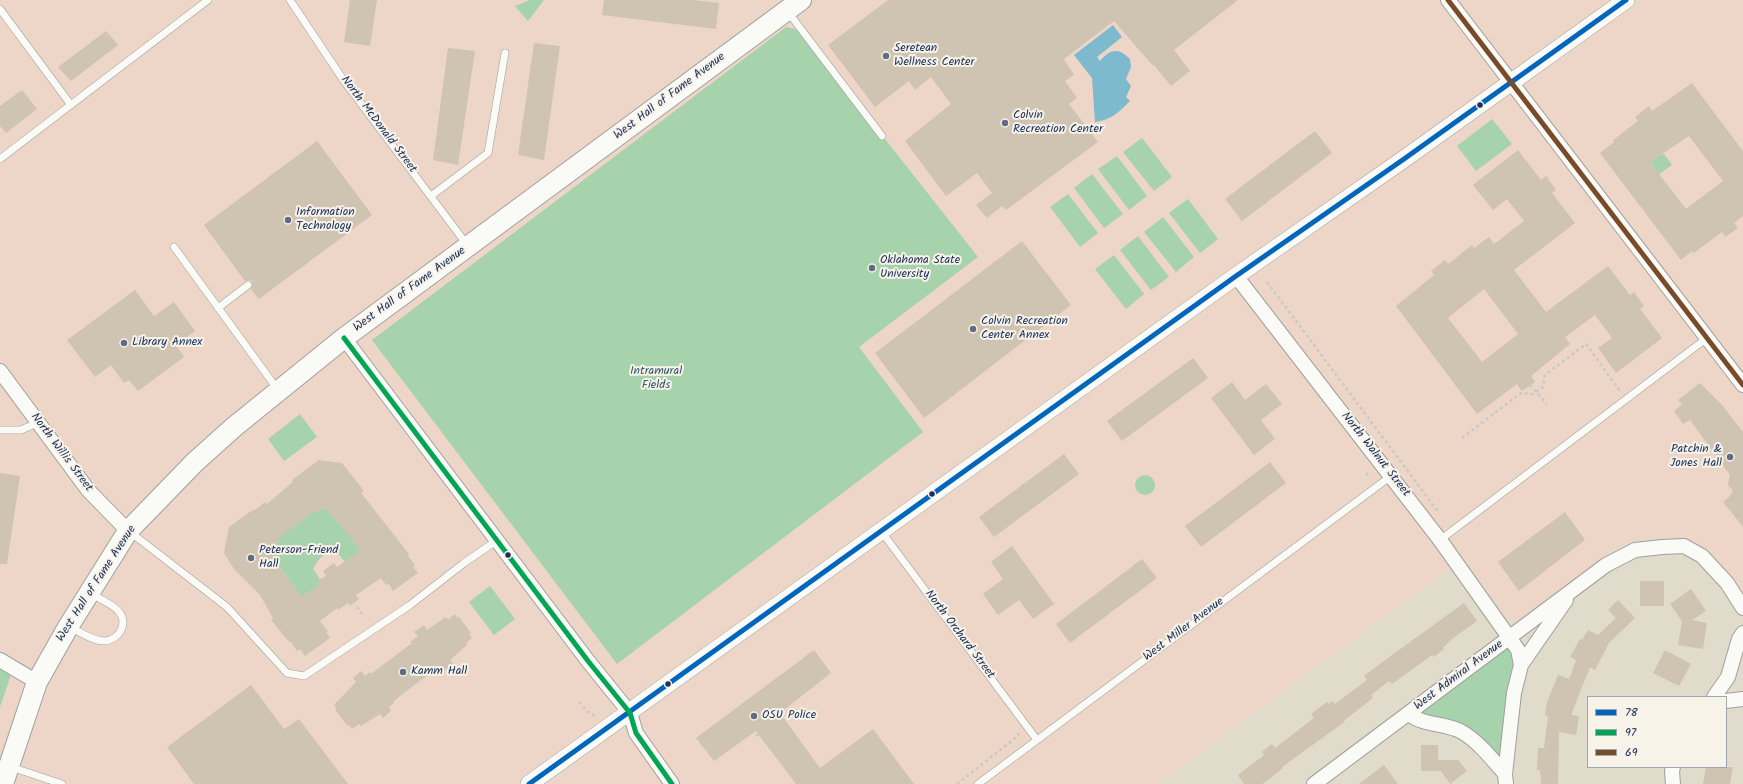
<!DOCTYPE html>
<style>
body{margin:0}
#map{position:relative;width:1743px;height:784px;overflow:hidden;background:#e0dbca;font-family:Kalam,sans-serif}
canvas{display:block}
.legend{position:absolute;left:1587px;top:696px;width:140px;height:72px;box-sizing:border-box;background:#f7f3e8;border:1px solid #9fa5b1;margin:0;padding:5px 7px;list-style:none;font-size:12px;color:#1b2f5e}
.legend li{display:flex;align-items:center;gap:8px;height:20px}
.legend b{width:20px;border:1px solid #9fa5b1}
</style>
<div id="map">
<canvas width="1743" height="784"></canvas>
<ul class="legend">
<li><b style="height:5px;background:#0065bd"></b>78</li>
<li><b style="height:5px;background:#00a651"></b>97</li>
<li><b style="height:5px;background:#7a4b2a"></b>69</li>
</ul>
</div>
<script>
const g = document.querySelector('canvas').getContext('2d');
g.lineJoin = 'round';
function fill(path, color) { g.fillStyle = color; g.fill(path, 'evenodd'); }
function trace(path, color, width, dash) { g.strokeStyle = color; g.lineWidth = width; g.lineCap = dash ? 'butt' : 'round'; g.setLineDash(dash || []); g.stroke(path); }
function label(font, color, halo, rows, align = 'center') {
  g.font = font + ' Kalam,sans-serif'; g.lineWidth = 4; g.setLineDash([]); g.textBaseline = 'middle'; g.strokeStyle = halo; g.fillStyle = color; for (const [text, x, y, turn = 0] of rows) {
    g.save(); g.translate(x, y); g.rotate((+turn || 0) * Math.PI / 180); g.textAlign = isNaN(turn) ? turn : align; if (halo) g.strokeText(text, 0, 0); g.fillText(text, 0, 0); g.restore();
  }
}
fill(new Path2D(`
 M0,0H1743V602L1713,557L1670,535L1622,543L1519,620L1507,618L1463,558L1158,784H0Z`), '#edd6c8');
fill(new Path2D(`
 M530,0H544L528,21L515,6Z
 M786,27L795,29L803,35L978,257L859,347L923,432L617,664L372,340Z
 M1492,119L1512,144L1476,171L1457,146Z
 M1142,138L1172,177L1154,191L1123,152Z
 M1660,152L1662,155L1664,154L1672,165L1659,174L1649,160Z
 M1117,156L1147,196L1129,210L1098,169Z
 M1092,174L1123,214L1104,228L1074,188Z
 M1068,194L1098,233L1080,247L1050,207Z
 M1188,199L1218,239L1200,253L1169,213Z
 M1163,217L1194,257L1176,272L1144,232Z
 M1138,236L1169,277L1151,290L1120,250Z
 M1114,255L1144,294L1126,309L1095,269Z
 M300,414L317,437L284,461L268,439Z
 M1135 485a10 10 0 1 1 20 0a10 10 0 1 1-20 0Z
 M324,507L331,515H333L361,551L351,570L335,549C324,553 318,559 313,569L320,579L318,581L325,592L301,596L274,559L277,557L270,549L279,542L277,539L314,511L316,512Z
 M490,586L515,619L494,635L469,602Z
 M1509,637L1518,650L1505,774L1482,748L1409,714Z
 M0,668L11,675L0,707Z`), '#a6d3ab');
fill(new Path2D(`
 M1113,25L1122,37L1097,57L1100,61C1110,49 1118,47 1130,59L1131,67L1126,79L1131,86L1126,97L1130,101C1119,112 1111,120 1095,122L1092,78L1074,55Z`), '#7dbace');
fill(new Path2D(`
 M350,0H377L370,46L344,42Z
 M604,0H693L719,3L716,29L602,15Z
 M888,0H1238L1174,50L1190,71L1171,86L1154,65L1153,66L1114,21L1064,59L1074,75L1065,81L1077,98L1069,104L1098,142L1006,210L1002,206L987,218L976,205L992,193L977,173L946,196L905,141L951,104L931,77L915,90L909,81L875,107L828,45Z
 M106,31L118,45L71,81L58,67Z
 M534,43L560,46L544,160L518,155Z
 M448,48L475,51L458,165L433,160Z
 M1692,83L1743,151V216L1734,223L1738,228L1725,237L1722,232L1694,253L1692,251L1681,260L1600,153L1614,142L1613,140L1638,121L1635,117L1649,106L1652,111ZM1689,136L1723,181L1686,209L1650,162Z
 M22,90L37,109L6,133L0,126V106Z
 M1315,131L1332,153L1242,221L1225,199Z
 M317,141L372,215L259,299L251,289L252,282L250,280L245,281L204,225Z
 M1518,150L1541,180L1546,176L1556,190L1552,193L1575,223L1514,270L1546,312L1608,266L1630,295L1634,292L1644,306L1640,309L1662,338L1616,373L1598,348L1612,338L1595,315L1565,337L1570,344L1531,376L1535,382L1522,391L1517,384L1477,414L1396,306L1434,275L1431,271L1445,260L1448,264L1472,245L1474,248L1489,237L1494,244L1524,221L1507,199L1493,210L1473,185ZM1484,289L1518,334L1482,362L1448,318Z
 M1022,241L1071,305L924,418L875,353Z
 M135,290L154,316L174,302L195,331L176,345L184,357L138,391L129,380L124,383L111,365L95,377L67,340Z
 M1193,358L1208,378L1122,441L1107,421Z
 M1232,382L1245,400L1266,384L1282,404L1261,420L1275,439L1254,455L1211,398Z
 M1700,383L1722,405L1743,432V527L1723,502L1729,497L1733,491L1728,485L1730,475L1690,420L1683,424L1674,411L1682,404L1678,400Z
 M1064,454L1079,474L994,537L979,517Z
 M319,460L342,463L364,491L361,493L409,554L408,556L415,565L413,567L418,573L393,591L389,584L386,585L381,578L356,595L359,599L350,606L348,603L338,610L337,608L320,621L328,631L326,632L330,638L305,656L300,649L297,651L290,641L289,642L271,620L273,618L260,595L234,569L224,553L229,527L254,509L255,510L265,502L267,504L293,482L292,480ZM324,507L331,515H333L360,550L337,567L334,563L323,571L326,576L317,581L320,585L301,596L274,559L277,557L270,549L279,542L277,540L314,511L316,512Z
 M1270,462L1286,483L1201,547L1185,526Z
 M0,473L20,476L7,564H0Z
 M1565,512L1585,540L1519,591L1498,562Z
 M1012,546L1054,604L1033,619L1019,600L998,615L983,594L1003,579L991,562Z
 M1142,559L1157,578L1070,643L1056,624Z
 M1640,581H1664V606H1640Z
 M1691,589L1706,611L1692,620L1707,623L1703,649L1678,645L1682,621L1670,604Z
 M1618,600L1635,618L1609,643L1595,670L1590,667L1571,715L1579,716L1576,735L1559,732L1558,784H1541L1540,770H1537L1538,748H1544L1548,716L1545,715L1547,702L1558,675L1569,679L1576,660L1570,657L1580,639L1582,640L1588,630L1598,635L1616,618L1608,610Z
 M1464,603L1477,621L1452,639L1443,648L1444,649L1434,657L1432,655L1392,684L1389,681L1371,695L1373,698L1346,719L1343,723L1282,767L1283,768L1263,784H1244L1238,775L1264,755L1262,752L1272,744L1275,748L1314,718L1311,714L1327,702L1329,704L1333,701L1335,704L1367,680L1364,676L1392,655Z
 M455,614L457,618L459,617L471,633L469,634L472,638L466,643L467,645L450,660L453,664L444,671L441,667L434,673L433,671L405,692L393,702L394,703L389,707L391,711L383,718L380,714L361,726L359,724L352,729L349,725L348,726L335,710L337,709L334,705L356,682L353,678L361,671L365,676L370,672L371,674L412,643L410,642L418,636L414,632L424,625L427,630L446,617L448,620Z
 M814,650L831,673L780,713L820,768L873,729L914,784H796L756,731L714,761L696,738Z
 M1665,650L1691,664L1679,686L1653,673Z
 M251,685L284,729L299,719L348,784H194L167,747Z
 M1421,745H1438V760H1458L1467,771L1450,784L1441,771H1421Z
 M1384,765L1398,784H1359Z
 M1706,767H1733L1730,784H1703Z`), '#cfc3b2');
const service = new Path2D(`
 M290,0L344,81L468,246
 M0,9L71,105
 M788,12L882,136
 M0,159L208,0
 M431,196L488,153L505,53
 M174,247L278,390
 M218,308L248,285
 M1,430H21L37,423
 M881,531L1037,740
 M130,532L227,607L287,673L304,676L410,605L464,563L496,541
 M1440,540L1707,338
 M70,627C80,632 93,641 104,641C110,641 117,637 120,632C132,611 105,602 91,594
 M11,767L62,784
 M978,784L1391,476`);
const minor = new Path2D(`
 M1448,0L1743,385
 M1236,276L1440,540L1518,650L1521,665L1514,693L1505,774L1506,784
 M344,338L588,661L630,713L636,733L672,784
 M0,371L88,490L128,531
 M0,660L37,682
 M1521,665L1566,600
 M1714,697L1728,677L1739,639L1743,633
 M1726,701L1743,699
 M1409,714C1424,726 1446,723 1462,732C1479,742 1492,759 1505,774
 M1314,784L1606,565L1635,550L1662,547L1684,546L1702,556L1727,583L1743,608
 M1673,784L1672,771L1673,767`);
const tertiary = new Path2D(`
 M529,784L1236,276L1404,159L1626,0`);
const secondary = new Path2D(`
 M3,784L37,682L68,627L128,531L195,462L234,427L344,338L801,0`);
trace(service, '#a0a09c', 8);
trace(minor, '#a0a09c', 16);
trace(tertiary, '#a0a09c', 18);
trace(secondary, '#a0a09c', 22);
trace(new Path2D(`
 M1267,282L1439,513
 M1530,385L1547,404
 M1462,438L1521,393L1533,394L1543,387L1545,375L1586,344L1620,391
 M1366,475L1370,472
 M357,607L362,614
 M579,702L587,711L597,717
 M756,736L759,734
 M957,784L1018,736L1019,733`), '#c9c9c8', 2.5, [3, 3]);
trace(service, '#fafaf7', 7);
trace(minor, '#fafaf7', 14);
trace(tertiary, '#fafaf7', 17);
trace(secondary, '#fafaf7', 20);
trace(new Path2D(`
 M529,784L1236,276L1404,159L1626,0`), '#0065bd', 5);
trace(new Path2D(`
 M344,338L588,661L630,713L636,733L672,784`), '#00a651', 5);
trace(new Path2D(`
 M1448,0L1743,385`), '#7a4b2a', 5);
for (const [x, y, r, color] of [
 [886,56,4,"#606b84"],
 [1480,105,3.5,"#1b2f5e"],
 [1005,123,4,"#606b84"],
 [288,220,4,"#606b84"],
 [872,268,4,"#606b84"],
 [973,329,4,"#606b84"],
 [124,343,4,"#606b84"],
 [1730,457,4,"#606b84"],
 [932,494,3.5,"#1b2f5e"],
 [508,555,3.5,"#1b2f5e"],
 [251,558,4,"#606b84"],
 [403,672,4,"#606b84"],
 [668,684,3.5,"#1b2f5e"],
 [754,716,4,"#606b84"]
]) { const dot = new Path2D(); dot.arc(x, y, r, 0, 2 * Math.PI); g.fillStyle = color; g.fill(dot); trace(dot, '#f7f3e8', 1.5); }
label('12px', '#1b2f5e', '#f7f3e8', [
 ["Seretean",894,49],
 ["Wellness Center",894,63],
 ["Colvin",1013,116],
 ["Recreation Center",1013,130],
 ["Information",296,213],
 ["Technology",296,227],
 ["Oklahoma State",880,261],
 ["University",880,275],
 ["Colvin Recreation",981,322],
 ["Center Annex",981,336],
 ["Library Annex",132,343],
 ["Patchin &",1722,450,"right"],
 ["Jones Hall",1722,464,"right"],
 ["Peterson-Friend",259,551],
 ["Hall",259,565],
 ["Kamm Hall",411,672],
 ["OSU Police",762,716]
], 'left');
label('12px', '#1b2f5e', '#f7f3e8', [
 ["West Hall of Fame Avenue",670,97,-37],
 ["North McDonald Street",378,125,53],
 ["West Hall of Fame Avenue",410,290,-36],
 ["North Willis Street",61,453,53],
 ["North Walnut Street",1375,455,52],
 ["West Hall of Fame Avenue",97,584,-57],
 ["West Miller Avenue",1184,630,-37],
 ["North Orchard Street",959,635,53],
 ["West Admiral Avenue",1459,676,-37]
]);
label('12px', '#32566b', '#f7f3e8', [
 ["Intramural",656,372],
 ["Fields",656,386]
]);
</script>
